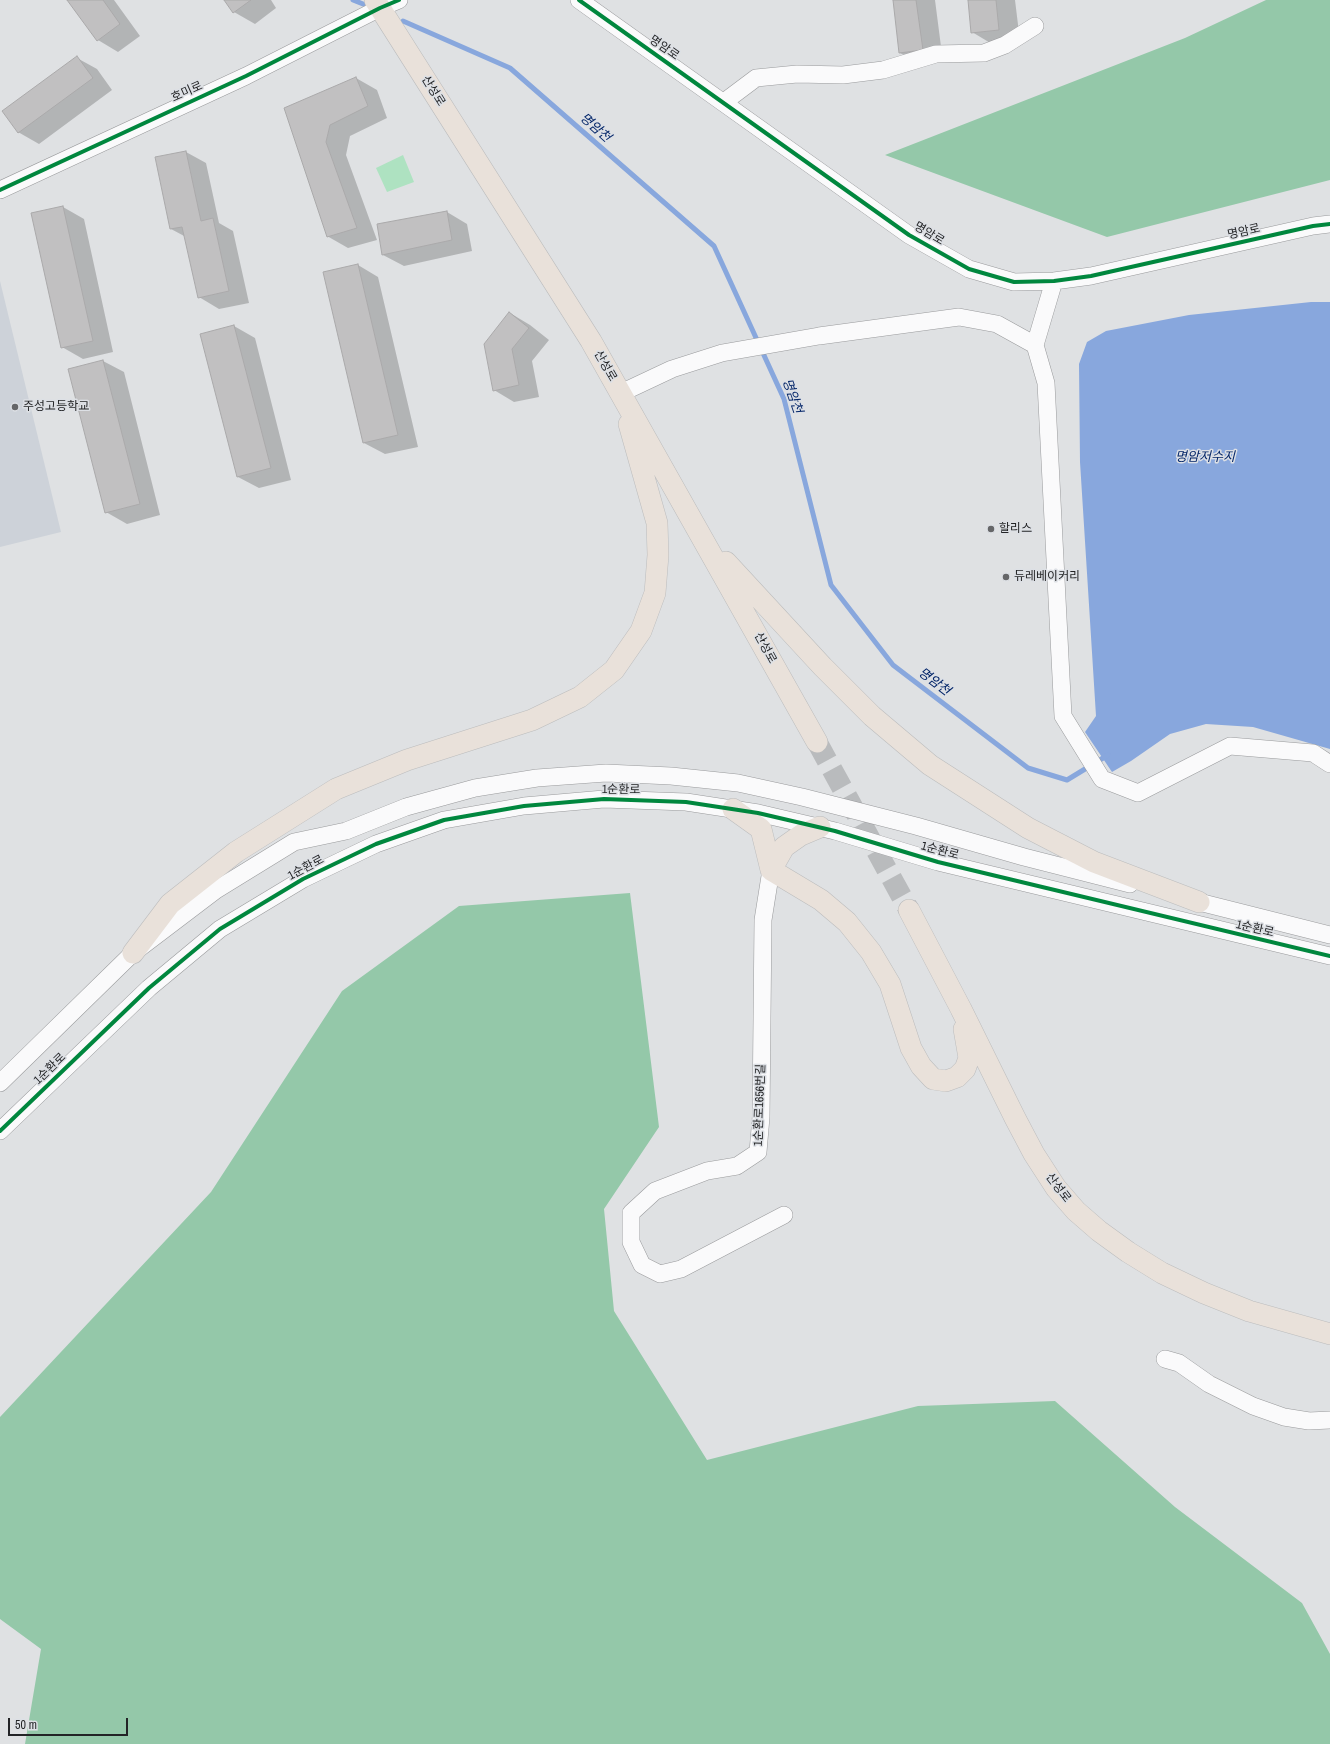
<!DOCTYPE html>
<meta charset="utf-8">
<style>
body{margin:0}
#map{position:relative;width:1330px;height:1744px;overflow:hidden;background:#dfe1e3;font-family:"Archivo Narrow",sans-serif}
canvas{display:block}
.scale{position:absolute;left:8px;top:1718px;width:120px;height:18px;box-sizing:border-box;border:2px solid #232426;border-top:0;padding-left:5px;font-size:12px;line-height:14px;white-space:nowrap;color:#232426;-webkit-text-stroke:3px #dde0e5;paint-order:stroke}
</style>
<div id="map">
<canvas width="1330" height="1744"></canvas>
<div class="scale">50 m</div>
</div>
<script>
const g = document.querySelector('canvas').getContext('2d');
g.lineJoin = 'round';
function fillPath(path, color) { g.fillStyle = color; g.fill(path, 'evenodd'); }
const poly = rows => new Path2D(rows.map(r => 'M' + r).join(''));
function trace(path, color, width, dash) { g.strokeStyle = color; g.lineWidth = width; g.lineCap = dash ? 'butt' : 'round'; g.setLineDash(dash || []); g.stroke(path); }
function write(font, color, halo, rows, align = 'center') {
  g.font = font + ' "Archivo Narrow","Noto Sans KR",sans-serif'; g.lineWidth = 3; g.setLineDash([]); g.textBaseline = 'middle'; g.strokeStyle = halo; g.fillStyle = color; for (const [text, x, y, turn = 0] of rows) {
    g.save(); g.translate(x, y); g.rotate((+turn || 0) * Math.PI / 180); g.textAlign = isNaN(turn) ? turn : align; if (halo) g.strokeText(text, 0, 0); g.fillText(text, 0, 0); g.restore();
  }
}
fillPath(poly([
 [0,281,61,532,0,547]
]), '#cdd2d9');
fillPath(poly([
 [403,155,414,182,387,192,376,168]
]), '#aee2c1');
fillPath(poly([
 [1266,0,1330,0,1330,180,1107,237,885,155,1185,38],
 [630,893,659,1127,604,1209,614,1311,707,1460,918,1406,1055,1401,1175,1507,1302,1603,1330,1654,1330,1744,25,1744,41,1649,0,1619,0,1417,211,1192,342,991,459,906]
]), '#94c8a9');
fillPath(poly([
 [1311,302,1330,302,1330,749,1253,727,1206,724,1170,734,1131,761,1112,772,1085,732,1096,716,1080,462,1079,364,1087,342,1106,331,1189,315]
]), '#88a7dd');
fillPath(poly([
 [69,0,114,0,140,36,118,52,98,40],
 [225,0,271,0,276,8,255,24,234,12],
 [894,0,935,0,943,62,921,64,900,53],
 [969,0,1015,0,1020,41,992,44,972,32],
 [77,58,97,69,112,90,39,144,18,132],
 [356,78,377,90,387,118,350,136,346,155,377,240,348,248,327,236,285,109],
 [186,152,206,163,219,223,233,231,249,303,219,309,199,297,186,237,171,229],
 [63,207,84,219,113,352,83,359,62,347],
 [447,212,467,224,472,251,404,266,383,255],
 [358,265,378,277,418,447,385,454,364,443],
 [510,313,530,325,549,340,532,361,539,397,514,402,494,390],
 [234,326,255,338,291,480,259,488,238,477,201,335],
 [103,361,124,372,160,515,127,524,106,512,70,369]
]), '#0003');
trace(poly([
 [353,0,363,4],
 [403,21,510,68,714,246,784,399,831,585,893,665,1028,768,1067,780,1108,755]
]), '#88a7dd', 5);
const building = poly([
 [67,0,103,0,120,24,97,41,67,0],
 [224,0,251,0,233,13,224,0],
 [893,0,916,0,923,50,899,53,893,0],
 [968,0,996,0,999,30,971,33,968,0],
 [77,56,93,78,18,133,2,111,77,56],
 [356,77,368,106,330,125,326,142,357,228,327,237,284,108,356,77],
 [186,151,201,221,213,218,229,291,198,298,182,227,170,229,155,157,186,151],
 [63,206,93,341,61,348,31,213,63,206],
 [447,211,452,240,382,255,377,224,447,211],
 [358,264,398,435,363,443,323,272,358,264],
 [509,312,529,328,512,349,519,385,493,391,484,344,509,312],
 [234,325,271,468,237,477,200,334,234,325],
 [103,360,140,504,105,513,68,369,103,360]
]);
fillPath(building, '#c1c0c1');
trace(building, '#aaa9aa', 1);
trace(poly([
 [817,742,909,910]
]), '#b9bbbd', 21, [21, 10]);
const minor = poly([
 [579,0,909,235,969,269,1014,282,1054,281,1091,276,1313,226,1330,224],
 [724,102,756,78,797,74,843,75,883,70,936,54,984,53,1005,45,1035,26],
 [0,190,246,76,380,8,399,0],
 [1035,345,1046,383,1063,716,1102,779,1138,793,1230,746,1313,753,1330,764],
 [621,393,672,369,722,353,819,336,959,317,997,324,1035,345,1054,281],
 [771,870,763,920,761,1117,758,1152,737,1166,707,1171,655,1191,631,1213,631,1242,642,1265,660,1274,681,1269,784,1215],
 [1187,899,1330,935],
 [0,1083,133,953,216,890,294,842,346,831,406,807,475,788,537,778,606,773,671,776,738,783,802,797,916,826,1024,857,1130,884],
 [0,1131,149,988,220,929,303,879,376,844,444,820,524,806,604,799,686,802,758,813,835,831,938,862,1330,956],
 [1165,1359,1179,1363,1209,1384,1253,1406,1284,1417,1309,1421,1330,1420]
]);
const major = poly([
 [375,0,591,341,817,742],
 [726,562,823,667,872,716,930,765,1028,828,1094,862,1199,902],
 [733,809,761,829,771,870,821,900,847,922,871,952,890,984,911,1048,921,1066,933,1079,946,1081,957,1077,965,1069,969,1058,964,1029],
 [771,870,784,847,801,835,820,827],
 [909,910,961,1009,1015,1118,1034,1154,1056,1188,1076,1211,1099,1231,1128,1252,1162,1273,1204,1293,1249,1311,1330,1334],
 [133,953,170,904,236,852,336,789,407,760,532,720,580,697,614,670,641,631,655,593,658,555,657,523,629,424]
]);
trace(minor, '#999a9c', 18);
trace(major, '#bbbcbd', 22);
trace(minor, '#fafafb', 17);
trace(major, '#e9e1da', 21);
trace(poly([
 [579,0,909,235,969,269,1014,282,1054,281,1091,276,1313,226,1330,224],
 [0,190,246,76,380,8,399,0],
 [0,1131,149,988,220,929,303,879,376,844,444,820,524,806,604,799,686,802,758,813,835,831,938,862,1330,956]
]), '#00873e', 4);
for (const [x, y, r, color] of [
 [15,407,4,"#656668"],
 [991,529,4,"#656668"],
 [1006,577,4,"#656668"]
]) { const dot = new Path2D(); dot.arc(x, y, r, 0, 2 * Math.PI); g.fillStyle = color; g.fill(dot); trace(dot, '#dde0e5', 1.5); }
write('12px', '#232426', '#dde0e5', [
 ["명암로",664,48,35],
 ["산성로",433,91,58],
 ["호미로",187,92,-24],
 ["명암로",1244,232,-13],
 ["명암로",929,234,31],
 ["산성로",605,366,60],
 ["산성로",765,648,61],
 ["1순환로",621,790,1],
 ["1순환로",940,851,15],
 ["1순환로",306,868,-28],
 ["1순환로",1255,929,13],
 ["1순환로",50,1069,-44],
 ["1순환로1656번길",760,1105,-88],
 ["산성로",1058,1188,53]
]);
write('12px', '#232426', '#dde0e5', [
 ["주성고등학교",23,407],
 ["할리스",999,529],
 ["듀레베이커리",1014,577]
], 'left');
write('italic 13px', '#032568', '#dde0e5', [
 ["명암천",595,128,41],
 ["명암천",792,396,71],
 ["명암저수지",1205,458],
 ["명암천",934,682,37]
]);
</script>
